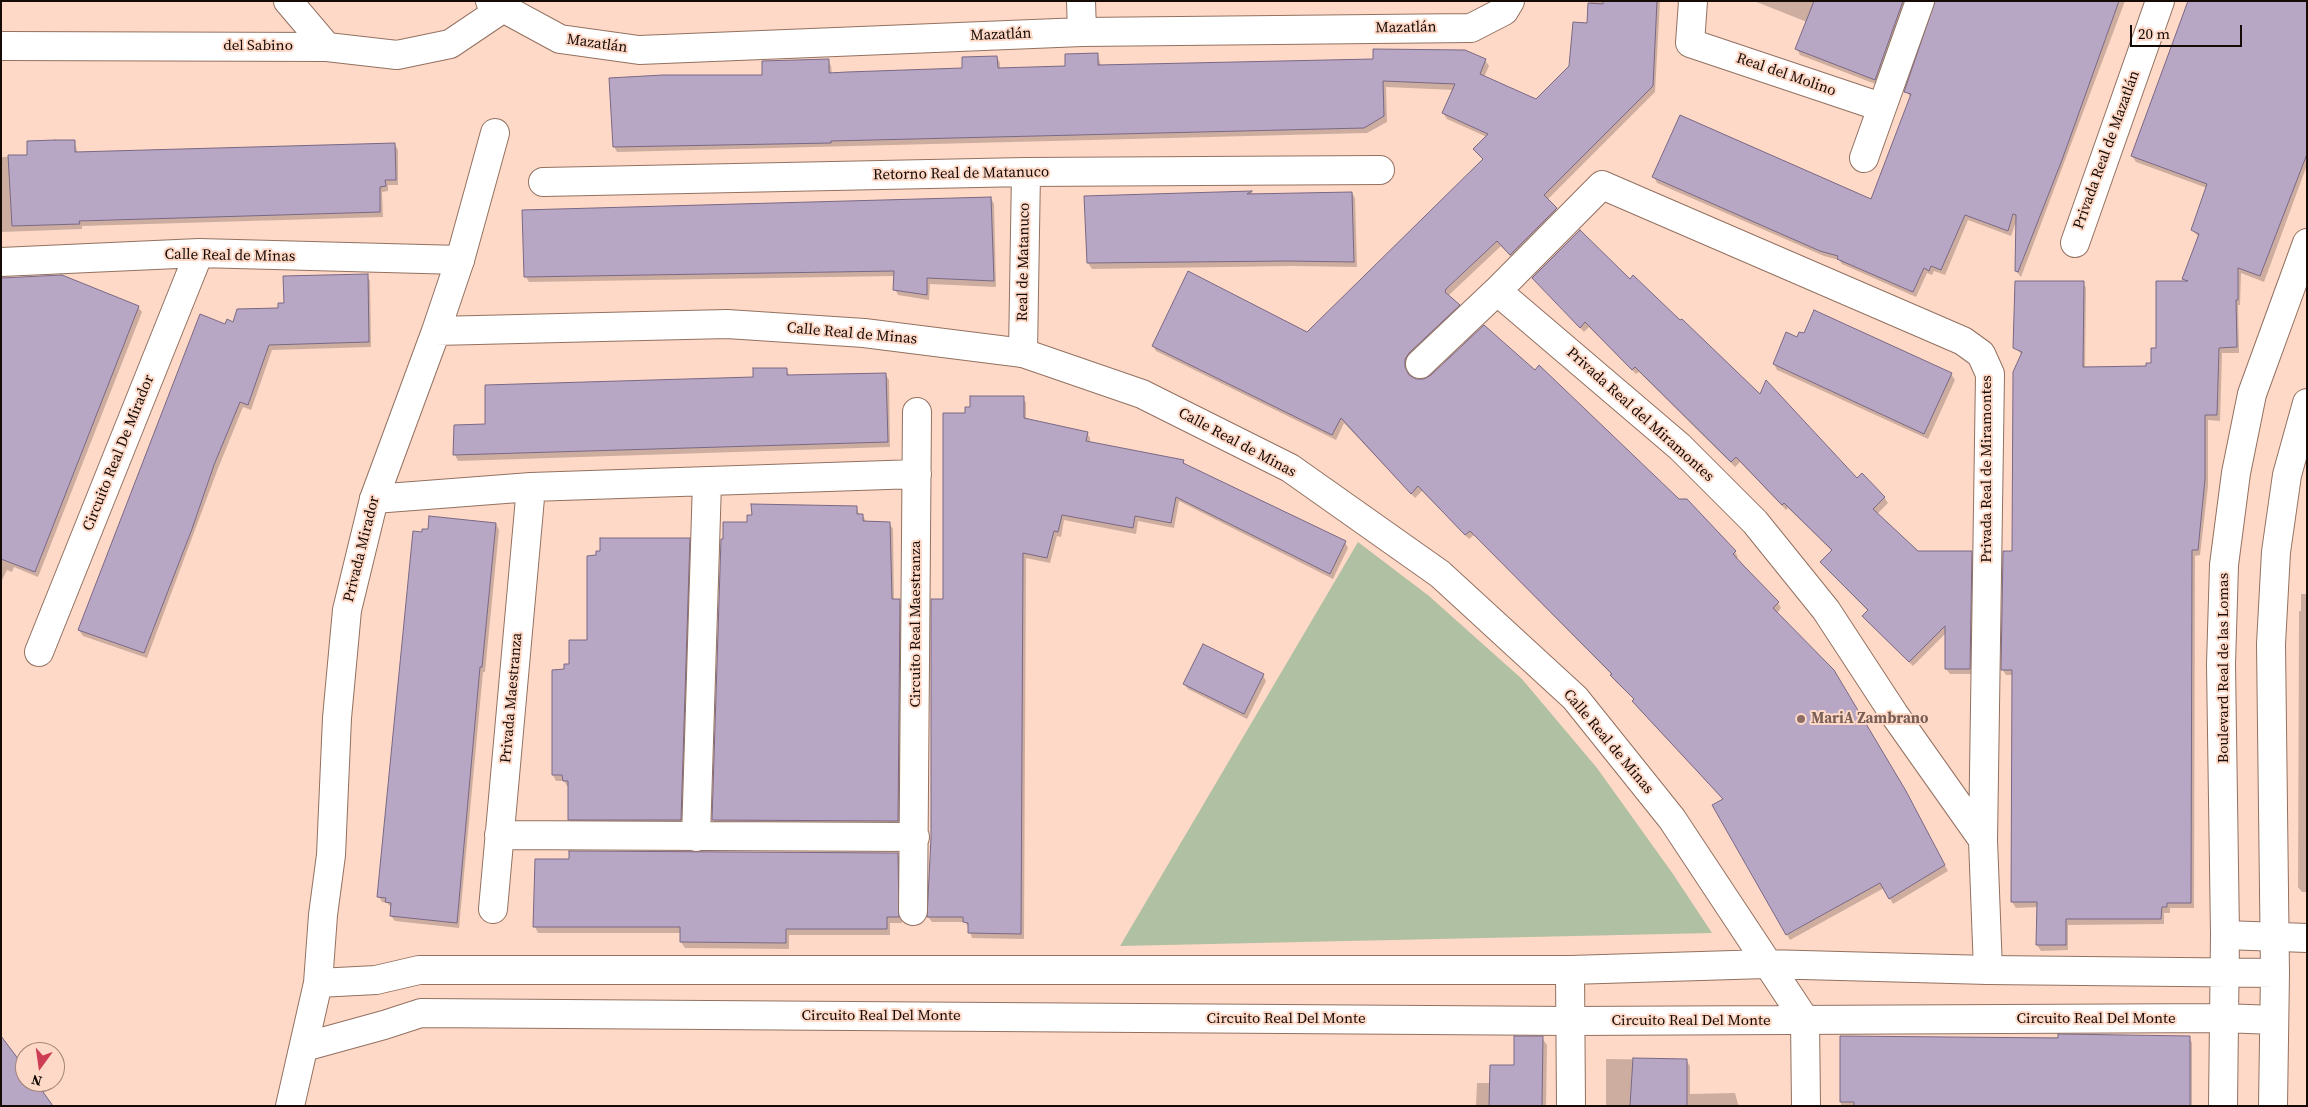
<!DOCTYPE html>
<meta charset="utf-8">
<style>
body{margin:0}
#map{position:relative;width:2308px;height:1107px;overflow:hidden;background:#ffd9c7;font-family:"Source Serif 4",serif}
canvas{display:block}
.frame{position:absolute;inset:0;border:2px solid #160a05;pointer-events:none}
.north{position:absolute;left:15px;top:1042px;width:50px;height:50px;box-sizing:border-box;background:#ffd9c7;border:1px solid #a28679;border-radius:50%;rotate:194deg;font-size:14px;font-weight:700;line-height:20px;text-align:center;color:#160a05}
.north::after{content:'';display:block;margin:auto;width:18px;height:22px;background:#cd3d54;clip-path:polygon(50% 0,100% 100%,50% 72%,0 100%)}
.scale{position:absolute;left:2130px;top:25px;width:112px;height:22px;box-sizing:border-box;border:2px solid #160a05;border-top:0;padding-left:6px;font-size:15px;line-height:18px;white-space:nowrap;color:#160a05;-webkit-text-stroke:4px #ffd9c7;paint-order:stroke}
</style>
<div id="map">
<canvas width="2308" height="1107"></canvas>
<div class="frame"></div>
<div class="north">N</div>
<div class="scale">20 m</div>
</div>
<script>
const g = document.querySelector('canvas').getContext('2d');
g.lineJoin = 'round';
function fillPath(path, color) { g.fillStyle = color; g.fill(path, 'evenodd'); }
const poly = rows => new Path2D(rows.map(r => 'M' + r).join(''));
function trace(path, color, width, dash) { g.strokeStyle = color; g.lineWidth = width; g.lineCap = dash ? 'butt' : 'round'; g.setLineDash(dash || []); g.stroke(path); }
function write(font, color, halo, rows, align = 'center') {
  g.font = font + ' "Source Serif 4",serif'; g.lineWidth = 4; g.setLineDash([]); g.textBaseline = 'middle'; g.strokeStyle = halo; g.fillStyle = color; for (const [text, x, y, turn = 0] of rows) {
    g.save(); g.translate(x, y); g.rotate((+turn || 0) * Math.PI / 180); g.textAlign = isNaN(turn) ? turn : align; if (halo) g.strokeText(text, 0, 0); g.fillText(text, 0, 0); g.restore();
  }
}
fillPath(poly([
 [1358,542,1429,596,1522,679,1597,768,1673,874,1712,933,1120,946]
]), '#b0c0a3');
fillPath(poly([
 [1590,1,1660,1,1655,92,1547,200,1560,214,1514,260,1501,246,1449,295,1449,297,1462,311,1408,366,1408,375,1678,500,1735,552,1738,557,1736,559,1778,603,1781,608,1777,613,1909,798,1948,871,1893,904,1884,888,1790,940,1714,806,1724,800,1637,707,1633,701,1635,700,1615,681,1612,675,1474,535,1469,539,1422,491,1415,498,1344,423,1336,440,1156,351,1153,346,1308,334,1483,160,1475,149,1487,137,1447,119,1443,113,1454,90,1386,87,1387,122,1367,133,617,152,614,146,764,77,828,60,831,66,832,74,963,70,997,57,1000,63,1000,70,1066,67,1098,55,1101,66,1485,60,1489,66,1484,77,1536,100,1570,67,1588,24],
 [1754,1,1908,1,1878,85,1800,55,1797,49,1807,22],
 [1936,1,2125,1,2021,277,2016,271,2017,219,2011,236,1968,220,1945,275,1934,271,1932,275,1927,273,1916,297,1842,264,1839,260,1824,256,1657,183,1654,177,1872,201,1911,98,1906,91],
 [2307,1,2307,165,2264,282,2241,273,2240,305,2238,305,2239,353,2222,353,2220,421,2208,420,2208,486,2200,555,2195,556,2194,908,2170,908,2170,913,2164,913,2164,924,2068,925,2068,950,2041,951,2037,945,2038,907,2016,908,2012,902,2013,675,2006,675,2002,669,2014,553,2022,355,2015,347,2083,282,2086,288,2085,369,2147,367,2152,364,2186,282,2184,279,2199,237,2192,230,2207,188,2136,162,2132,156],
 [74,141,78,153,395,145,398,150,398,185,388,185,388,191,382,192,383,217,82,226,82,229,1,232,1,157,28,156],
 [1252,192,1253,195,1352,193,1355,198,1357,267,1292,266,1092,269,1088,263,1085,197],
 [991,198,994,204,996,287,930,284,929,300,898,295,895,289,895,276,529,282,526,277],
 [367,276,370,281,371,347,272,350,251,410,243,407,217,471,147,658,83,636,79,630,225,325,279,310,285,304],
 [1534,278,1630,280,1857,480,1884,497,1888,503,1877,514,1917,553,1971,553,1974,558,1972,674,1950,674,1946,669,1946,633,1913,666,1867,621,1863,616,1868,611,1825,567,1822,562,1832,551,1788,508,1786,510,1740,462,1735,467,1639,372,1636,374,1589,327,1584,332],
 [1,279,138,307,142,312,38,577,14,567,12,572,7,570,2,580],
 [1797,339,1951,374,1955,380,1928,439,1777,370,1774,364],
 [786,369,790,376,885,374,889,380,890,447,458,461,455,455,455,426,486,425,754,379],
 [1023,398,1026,403,1026,420,1087,433,1090,438,1090,443,1183,461,1186,466,1345,542,1348,548,1333,579,1179,501,1174,528,1138,521,1136,534,1064,520,1061,537,1057,536,1050,563,1026,558,1024,939,972,938,969,928,965,922,932,922,928,917,945,600,966,414],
 [856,507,860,516,863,516,866,521,889,523,893,529,894,600,899,600,902,606,901,827,717,826,713,820,722,540,748,523],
 [496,524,499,530,485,672,483,672,459,928,395,921,391,916,392,908,387,903,382,902,379,897,423,533],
 [689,540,692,545,683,826,573,825,570,819,569,786,567,786,564,781,556,781,553,775,565,671,588,641],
 [2301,594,2307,594,2307,892,2302,892,2298,887,2299,611,2301,611],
 [1263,675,1266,681,1247,719,1188,689,1184,684],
 [897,854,901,860,902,923,890,923,890,935,789,935,789,949,685,948,681,942,681,933,538,933,535,927,570,860],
 [1,1036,25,1068,25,1082,35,1082,1,1106],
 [2189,1037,2192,1043,2192,1106,1841,1106,1842,1038],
 [1542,1038,1547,1045,1546,1106,1476,1106,1477,1083,1491,1083,1515,1066],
 [1606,1059,1686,1060,1690,1066,1690,1094,1735,1093,1738,1104,1740,1106,1606,1106],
 [847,1105,937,1106,847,1106]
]), '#0003');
const building = poly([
 [1603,1,1657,1,1653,86,1544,195,1557,208,1510,255,1497,241,1446,289,1445,292,1460,305,1409,353,1405,359,1405,367,1409,375,1416,379,1424,379,1431,375,1484,325,1535,370,1539,365,1679,499,1687,499,1736,551,1733,554,1744,566,1779,602,1773,608,1834,670,1906,791,1945,865,1889,899,1880,883,1786,935,1712,805,1723,799,1632,701,1634,699,1610,675,1612,674,1470,531,1465,535,1418,486,1411,494,1341,418,1332,435,1152,346,1188,271,1307,332,1483,159,1473,149,1488,134,1442,113,1455,84,1383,81,1384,116,1364,128,831,141,831,143,613,147,609,78,663,75,762,75,762,61,829,59,829,73,847,72,962,68,962,57,997,56,998,68,1065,66,1065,54,1098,53,1098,65,1373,59,1373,49,1465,50,1486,59,1480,74,1536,99,1569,66,1573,22,1587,23,1588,3,1603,4,1603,1],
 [1814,1,1903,1,1875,80,1795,49,1814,1],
 [1935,1,2119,1,2062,160,2018,272,2015,271,2016,215,2013,214,2008,231,1965,215,1941,270,1931,266,1929,271,1924,268,1913,292,1837,259,1838,256,1820,251,1652,177,1680,115,1871,199,1911,94,1904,92,1935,1],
 [2188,1,2307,1,2307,154,2260,276,2238,268,2238,300,2236,300,2237,347,2219,348,2217,415,2205,415,2205,479,2198,550,2192,550,2191,903,2167,903,2167,907,2162,907,2161,919,2066,919,2066,945,2036,945,2037,902,2011,902,2012,670,2001,670,2003,551,2012,551,2013,372,2022,352,2013,348,2015,281,2084,281,2083,367,2146,366,2146,363,2151,363,2151,348,2156,348,2156,281,2188,281,2182,279,2199,234,2191,230,2207,184,2131,156,2188,1],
 [55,140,75,140,75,152,395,143,396,180,385,180,386,186,380,187,380,212,79,221,80,224,12,226,8,155,27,155,27,141,55,140],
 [1252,191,1247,194,1352,192,1354,262,1288,261,1087,263,1084,196,1252,191],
 [991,197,994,281,927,278,927,295,893,290,894,271,524,277,522,210,991,197],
 [1580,230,1630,279,1633,275,1680,320,1682,319,1760,394,1766,380,1857,478,1862,473,1885,497,1873,509,1918,551,1972,551,1970,669,1945,669,1945,626,1909,662,1862,616,1868,610,1820,562,1832,550,1784,503,1782,505,1736,457,1731,462,1635,367,1632,370,1585,322,1580,328,1532,278,1580,230],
 [368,274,369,342,269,345,248,405,240,402,214,465,192,529,144,653,78,630,200,314,225,324,227,319,233,322,237,309,278,308,278,303,284,303,283,276,368,274],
 [62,275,139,306,35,572,1,559,1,278,62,275],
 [1814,310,1952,373,1924,434,1773,364,1786,332,1797,337,1799,332,1804,333,1814,310],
 [753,368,787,368,787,375,886,373,888,442,453,455,454,425,485,424,485,385,753,377,753,368],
 [970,396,1024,396,1024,418,1088,432,1086,441,1184,460,1183,463,1346,541,1330,574,1176,497,1171,523,1135,516,1133,528,1062,515,1058,532,1054,531,1047,558,1023,553,1021,934,968,933,968,923,963,922,963,917,927,917,931,838,931,599,943,599,943,413,965,413,965,407,970,407,970,396],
 [751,504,857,506,857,514,863,514,863,521,890,522,892,599,900,599,898,821,712,820,721,539,723,539,723,522,747,522,747,515,752,515,751,504],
 [429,516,496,523,482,667,480,667,457,923,390,916,391,903,385,902,386,898,377,897,413,531,422,532,422,529,428,529,429,516],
 [600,538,690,538,681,820,568,820,568,781,563,781,562,775,552,775,552,670,564,669,564,664,569,664,569,640,587,640,587,556,596,555,596,551,600,551,600,538],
 [1203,644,1264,674,1244,714,1183,684,1203,644],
 [569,851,898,853,899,917,887,917,887,929,786,929,786,943,680,942,680,927,533,927,535,859,569,859,569,851],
 [2058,1034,2190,1036,2190,1106,1854,1106,1854,1102,1840,1102,1840,1036,2058,1038,2058,1034],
 [1,1036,25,1068,25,1082,36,1082,53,1106,1,1106,1,1036],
 [1514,1036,1543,1036,1542,1106,1489,1106,1490,1065,1514,1065,1514,1036],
 [1633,1058,1687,1059,1687,1106,1630,1106,1633,1058]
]);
fillPath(building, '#b8a6c5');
trace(building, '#796884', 1);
const minor = poly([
 [288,1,327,47],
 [490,1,560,39,639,50,1082,32,1471,28,1504,11,1510,1],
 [1081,1,1082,32],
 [1693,1,1690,43,1881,107],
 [1,46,327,47,397,55,450,44,502,9],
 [1864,158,1920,1],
 [543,182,1026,172,1380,170],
 [2075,243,2160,1],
 [1,262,199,253,460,260],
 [1497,291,1680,447,1755,522,1826,610,1894,714,1983,840],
 [1023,353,1026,172],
 [1420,364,1497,291,1602,185,1963,341,1981,354,1990,374,1983,840,1988,970],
 [374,499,531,487,917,474],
 [39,652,199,253],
 [499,835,915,837],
 [696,837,707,482],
 [493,909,531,487],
 [913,911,917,412],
 [2225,935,2307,938],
 [1570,970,1571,1106],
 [1805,1020,1806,1106]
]);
const tertiary = poly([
 [436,331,727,324,864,333,1023,353,1142,394,1290,468,1440,574,1575,698,1672,819,1805,1020],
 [318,983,376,980,419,970,1570,970,1766,964,1988,970,2275,973],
 [304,1047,384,1025,421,1013,1570,1021,2223,1018,2274,1020],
 [290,1106,318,983,323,915,331,855,337,718,347,610,374,499,436,331,460,260,495,133],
 [2223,1106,2225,935,2221,664,2224,565,2236,473,2252,394,2307,243],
 [2273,1106,2275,973,2271,644,2276,552,2287,475,2307,403]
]);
trace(minor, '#927161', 30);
trace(tertiary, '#927161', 30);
trace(minor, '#fff', 28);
trace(tertiary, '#fff', 28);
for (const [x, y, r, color] of [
 [1801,719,5,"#8d6e63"]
]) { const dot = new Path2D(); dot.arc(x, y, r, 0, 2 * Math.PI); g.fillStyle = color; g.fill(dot); trace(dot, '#ffd9c7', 2); }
write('15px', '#160a05', '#ffd9c7', [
 ["Mazatlán",1406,28,-1],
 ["Mazatlán",1001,35,-2],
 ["Mazatlán",597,44,8],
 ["del Sabino",258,46],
 ["Real del Molino",1786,75,19],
 ["Privada Real de Mazatlán",2107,150,-70],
 ["Retorno Real de Matanuco",961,174,-1],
 ["Calle Real de Minas",230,256,1],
 ["Real de Matanuco",1024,262,-89],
 ["Calle Real de Minas",852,334,5],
 ["Privada Real del Miramontes",1640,415,42],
 ["Calle Real de Minas",1237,443,28],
 ["Circuito Real De Mirador",119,453,-68],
 ["Privada Real de Miramontes",1987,469,-90],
 ["Privada Mirador",362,549,-76],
 ["Circuito Real Maestranza",916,624,-90],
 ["Boulevard Real de las Lomas",2224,668,-90],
 ["Privada Maestranza",512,698,-85],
 ["Calle Real de Minas",1608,742,50],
 ["Circuito Real Del Monte",881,1016],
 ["Circuito Real Del Monte",1286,1019],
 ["Circuito Real Del Monte",2096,1019],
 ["Circuito Real Del Monte",1691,1021]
]);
write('bold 15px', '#785e54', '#ffd9c7', [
 ["MariA Zambrano",1811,719]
], 'left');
</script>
